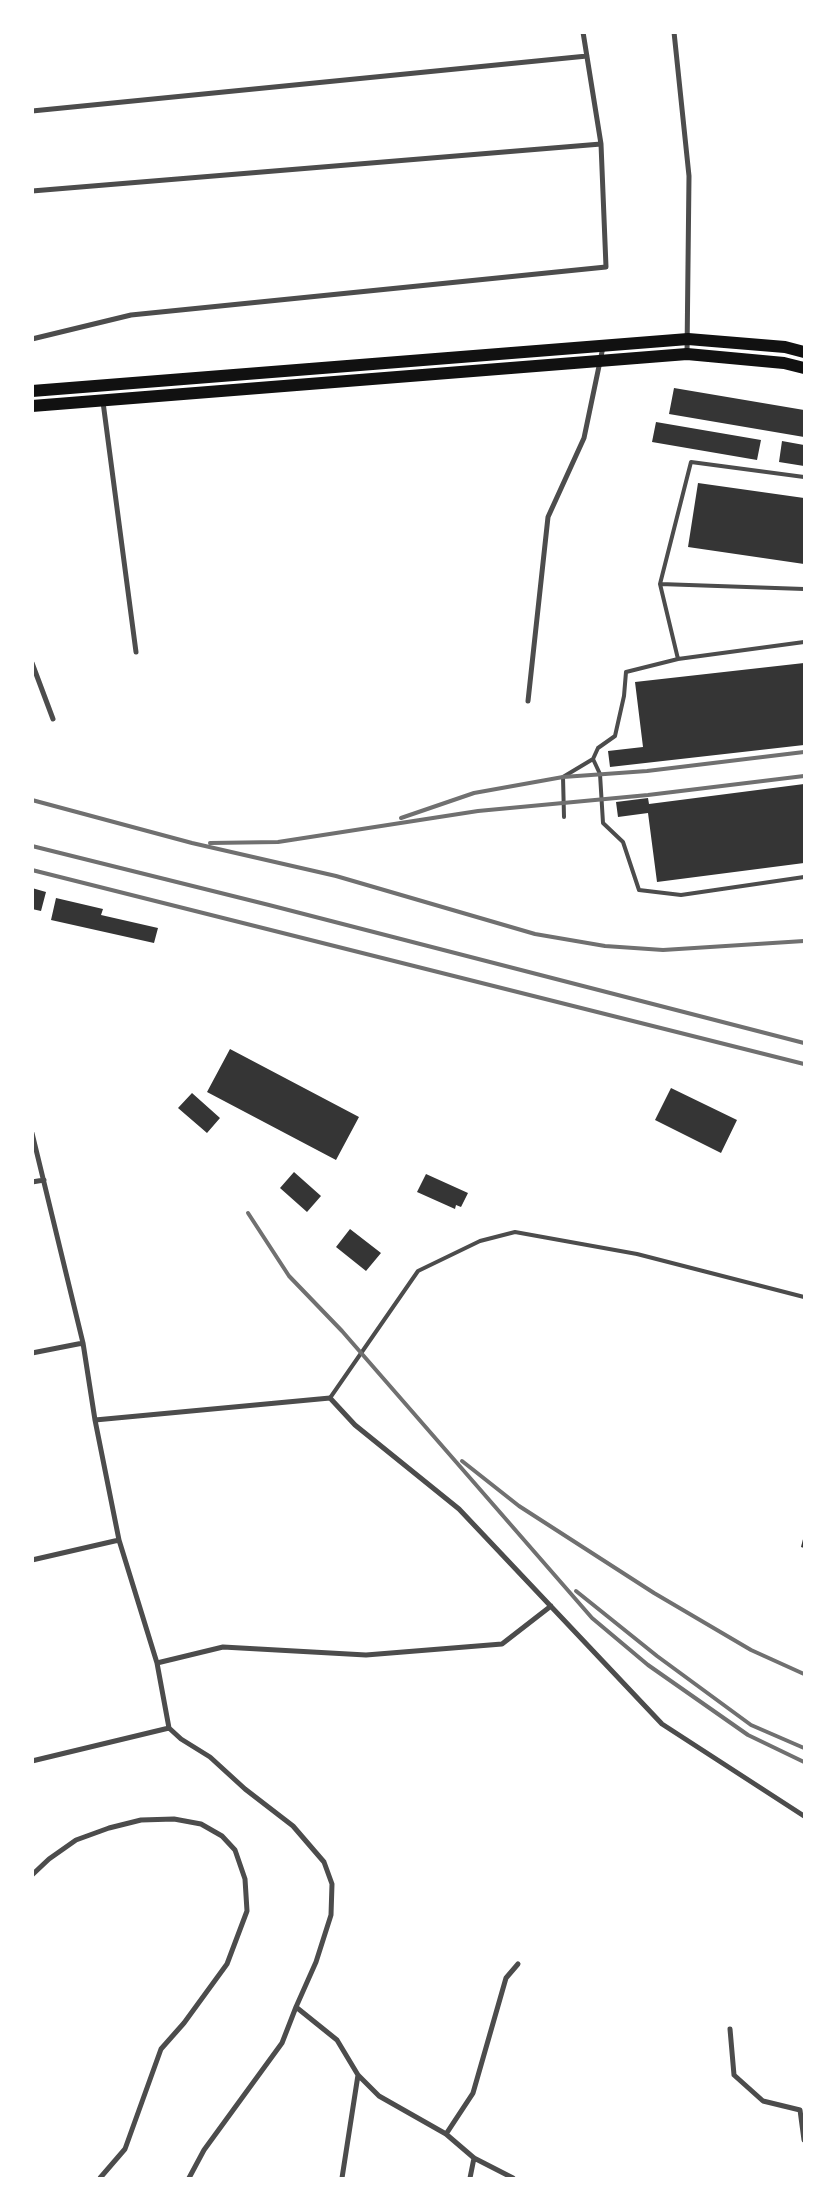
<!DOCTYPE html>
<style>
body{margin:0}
#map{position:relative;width:837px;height:2211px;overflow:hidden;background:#fff;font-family:Figtree,sans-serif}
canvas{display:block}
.frame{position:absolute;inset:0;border:34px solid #fff;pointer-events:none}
</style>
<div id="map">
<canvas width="837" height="2211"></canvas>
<div class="frame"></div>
</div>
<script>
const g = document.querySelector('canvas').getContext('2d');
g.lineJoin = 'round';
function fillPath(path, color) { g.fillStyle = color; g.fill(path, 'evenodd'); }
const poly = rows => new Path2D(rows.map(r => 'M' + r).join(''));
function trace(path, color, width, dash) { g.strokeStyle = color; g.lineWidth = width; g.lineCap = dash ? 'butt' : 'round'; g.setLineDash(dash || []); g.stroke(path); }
fillPath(poly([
 [674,388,804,410,804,437,669,414],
 [656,422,761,440,757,460,652,442],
 [782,441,804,445,804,466,779,462],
 [698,483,804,498,804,564,688,547],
 [804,663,804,745,610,767,608,751,643,747,635,682],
 [804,784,804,863,657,882,648,813,618,817,616,802,648,798,649,804],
 [32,888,46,892,41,911,32,909],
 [56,898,103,909,101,915,158,928,154,943,51,920],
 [230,1049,359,1117,336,1160,207,1092],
 [671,1088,737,1120,721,1153,655,1120],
 [192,1093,220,1118,207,1133,178,1108],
 [294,1172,321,1196,307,1212,280,1188],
 [426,1174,468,1193,461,1207,456,1205,455,1209,417,1192],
 [350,1229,381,1253,366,1271,336,1247],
 [804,1535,804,1548,801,1547]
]), '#353535');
trace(poly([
 [660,584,804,589],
 [804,642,678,659,626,672,624,696,615,736,598,748,593,759,600,774,603,823,623,842,639,890,681,895,804,877],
 [678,659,660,584,691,462,804,477],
 [564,817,563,777,593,759],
 [330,1398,418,1271,480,1241,515,1232,637,1254,804,1297]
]), '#4c4c4c', 4);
trace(poly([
 [674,32,689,176,687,354],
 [32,111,587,56],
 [32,191,601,144],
 [32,339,131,315,606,267,601,144,583,32],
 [103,402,136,652],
 [32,663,53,719],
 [528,701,548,517,584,438,603,347],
 [32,1133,83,1343,95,1420,119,1540,157,1663,169,1728,181,1739,210,1757,245,1789,293,1826,324,1862,332,1884,331,1915,316,1962,296,2007,337,2040,358,2075,379,2096,446,2134,474,2158,513,2178],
 [32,1182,44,1180],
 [32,1353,83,1343],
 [95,1420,330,1398,355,1425,459,1509,662,1724,804,1816],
 [32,1560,119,1540],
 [157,1663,223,1647,366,1655,502,1644,551,1606],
 [32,1761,169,1728],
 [32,1875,49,1859,76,1840,109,1828,141,1820,174,1819,201,1824,222,1836,235,1850,245,1879,247,1911,227,1964,184,2023,161,2049,125,2149,100,2178],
 [730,2029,734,2075,763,2101,800,2110,804,2140],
 [446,2134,473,2093,506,1978,518,1964],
 [189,2178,204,2150,282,2043,296,2007],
 [342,2178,358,2075],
 [470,2178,474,2158]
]), '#4c4c4c', 5);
trace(poly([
 [32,391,688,339,785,347,804,352],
 [32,406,687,354,784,363,804,368]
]), '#111', 12);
trace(poly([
 [32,800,192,843,336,876,535,934,605,946,663,950,804,941],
 [401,818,474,793,563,777,647,771,804,752],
 [210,843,278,842,478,811,648,795,804,776],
 [32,846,269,905,804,1043],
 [32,870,804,1064],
 [248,1213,289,1276,342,1331,592,1618,648,1665,748,1735,804,1762],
 [462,1461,519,1506,654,1593,751,1650,804,1674],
 [576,1591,657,1656,751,1725,804,1748]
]), '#707070', 4);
</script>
